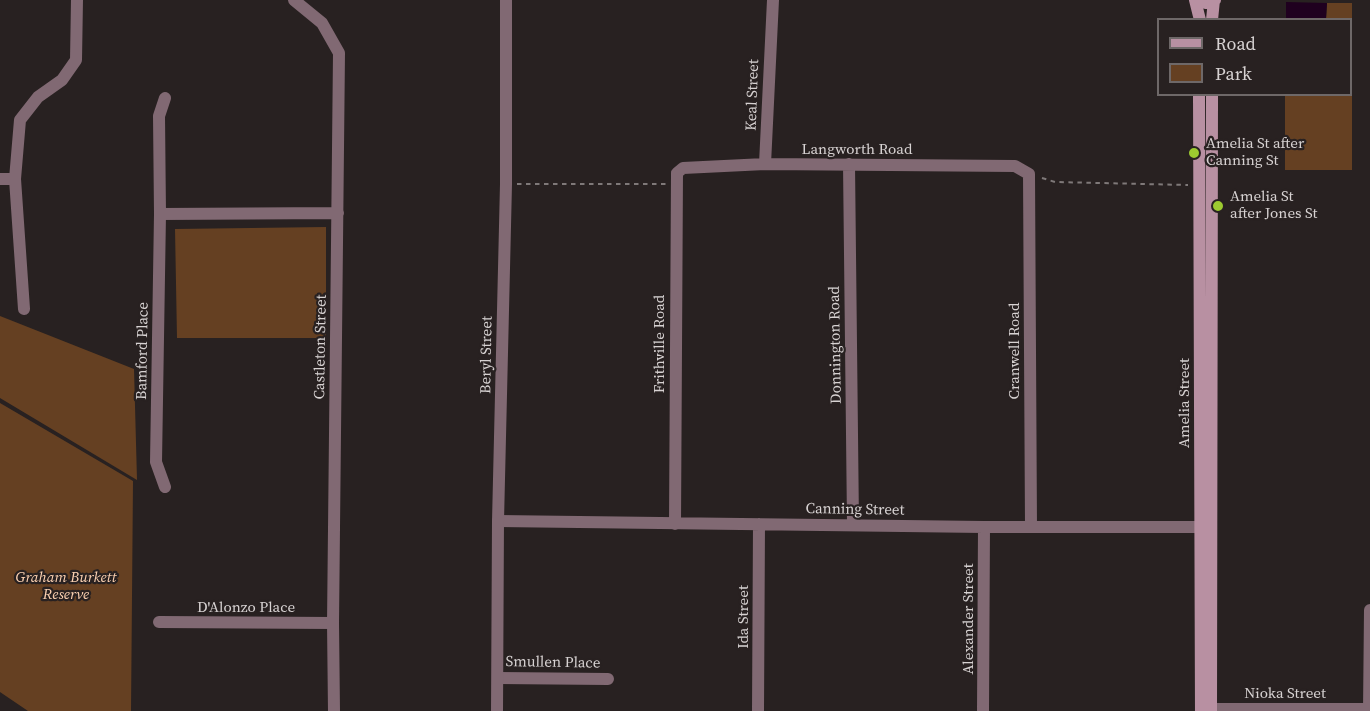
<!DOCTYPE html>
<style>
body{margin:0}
#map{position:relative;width:1370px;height:711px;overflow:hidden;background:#282121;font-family:"Source Serif 4",serif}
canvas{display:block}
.legend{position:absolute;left:1157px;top:18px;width:195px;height:78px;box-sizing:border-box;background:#282121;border:2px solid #6e6868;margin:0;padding:8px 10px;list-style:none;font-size:18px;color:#d7d2d2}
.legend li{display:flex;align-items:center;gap:12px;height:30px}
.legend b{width:30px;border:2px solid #6e6868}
</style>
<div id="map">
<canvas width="1370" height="711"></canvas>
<ul class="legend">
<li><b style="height:8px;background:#b890a2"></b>Road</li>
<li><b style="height:16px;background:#654022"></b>Park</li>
</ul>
</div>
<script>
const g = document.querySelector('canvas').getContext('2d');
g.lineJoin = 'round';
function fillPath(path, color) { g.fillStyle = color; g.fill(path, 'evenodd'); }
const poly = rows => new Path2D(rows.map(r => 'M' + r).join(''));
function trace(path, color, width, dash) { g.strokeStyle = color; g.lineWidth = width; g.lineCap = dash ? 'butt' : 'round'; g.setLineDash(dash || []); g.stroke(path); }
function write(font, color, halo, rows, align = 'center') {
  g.font = font + ' "Source Serif 4",serif'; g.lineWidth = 4.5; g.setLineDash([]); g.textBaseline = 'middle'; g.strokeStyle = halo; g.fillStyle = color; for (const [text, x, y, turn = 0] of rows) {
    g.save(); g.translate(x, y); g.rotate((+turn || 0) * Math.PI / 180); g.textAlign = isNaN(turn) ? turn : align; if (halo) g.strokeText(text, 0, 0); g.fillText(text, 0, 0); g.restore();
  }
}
fillPath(poly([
 [1327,3,1352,3,1352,170,1285,170,1285,95,1350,94,1350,20,1326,19],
 [326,227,326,338,177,338,175,229],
 [0,316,134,369,137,480,0,398],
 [0,403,133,481,131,711,28,711,0,692]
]), '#654022');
fillPath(poly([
 [1286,2,1327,3,1326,19,1286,19]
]), '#1f001f');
trace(poly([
 [1042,178,1055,182,1188,185],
 [517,184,667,184]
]), '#7f7979', 2, [4.5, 4.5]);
trace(poly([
 [294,0,322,23,339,53,333,623,334,711],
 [165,98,159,116,160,214,156,462,165,487],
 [765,164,773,0],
 [849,164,853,524],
 [0,179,15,179],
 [160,214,338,213],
 [24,309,15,179,20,120,38,97,62,80,76,60,77,0],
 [498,521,984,527,1210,527],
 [675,524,677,173,683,168,765,164,1015,166,1029,174,1031,527],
 [159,622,333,623],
 [498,678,608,679],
 [1202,709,1369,709],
 [758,711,759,524],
 [983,711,984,527],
 [1369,711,1370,610]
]), '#816973', 12);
trace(poly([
 [497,711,498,521,506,184,506,0]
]), '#816973', 12);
trace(poly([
 [1195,0,1200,20],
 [1196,0,1206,3,1215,0],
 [1212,20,1214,0],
 [1199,94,1201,711],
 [1211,711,1212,94]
]), '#b890a2', 12);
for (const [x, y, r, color] of [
 [1194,153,6,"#9dca30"],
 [1218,206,6,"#9dca30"]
]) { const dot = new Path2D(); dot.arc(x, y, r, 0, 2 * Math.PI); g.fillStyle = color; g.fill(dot); trace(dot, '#282121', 2); }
write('15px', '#d7d2d2', '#282121', [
 ["Keal Street",753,95,-88],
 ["Langworth Road",857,150],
 ["Frithville Road",660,344,-90],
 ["Donnington Road",836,345,-91],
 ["Castleton Street",321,347,-89],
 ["Bamford Place",143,351,-89],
 ["Cranwell Road",1015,351,-90],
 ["Beryl Street",487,355,-89],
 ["Amelia Street",1185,403,-90],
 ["Canning Street",855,510,1],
 ["D'Alonzo Place",246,608],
 ["Ida Street",744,617,-90],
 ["Alexander Street",969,619,-90],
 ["Smullen Place",553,663,1],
 ["Nioka Street",1285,694]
]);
write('15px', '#d7d2d2', '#282121', [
 ["Amelia St after",1206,144],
 ["Canning St",1206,161],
 ["Amelia St",1230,197],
 ["after Jones St",1230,214]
], 'left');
write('italic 15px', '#fcd1b1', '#282121', [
 ["Graham Burkett",66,578],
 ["Reserve",66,595]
]);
</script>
